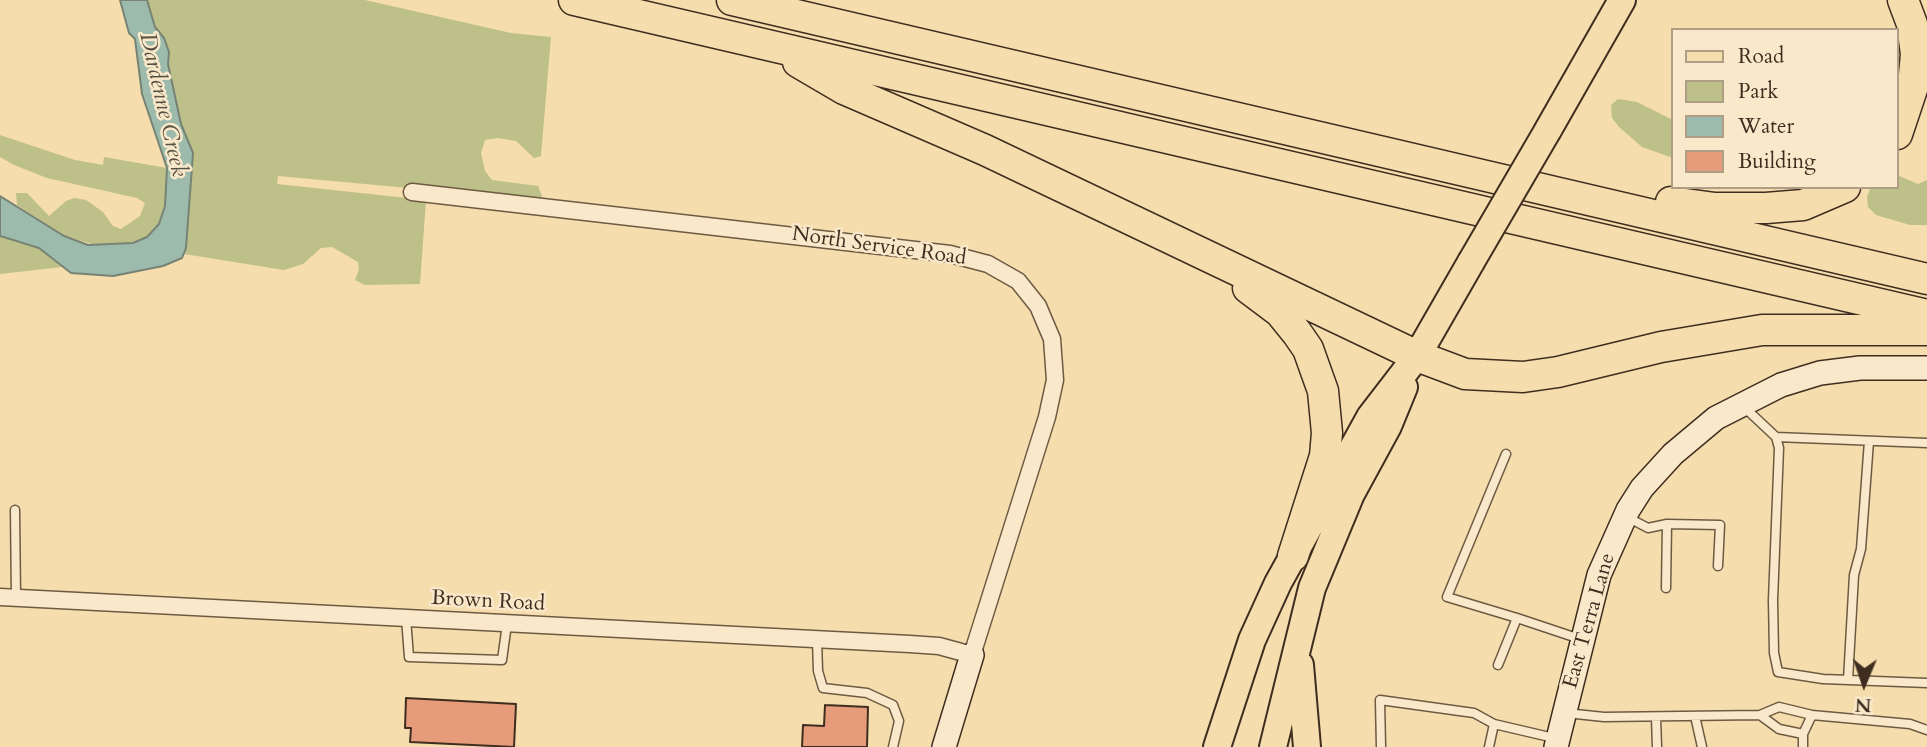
<!DOCTYPE html>
<style>
body{margin:0}
#map{position:relative;width:1927px;height:747px;overflow:hidden;background:#f6ddad;font-family:Cardo,serif}
canvas{display:block}
.legend{position:absolute;left:1671px;top:28px;width:228px;height:161px;box-sizing:border-box;background:#f9e9ca;border:2px solid #af9e86;margin:0;padding:9px 12px;list-style:none;font-size:21px;color:#3f2e20}
.legend li{display:flex;align-items:center;gap:14px;height:35px}
.legend b{width:35px;border:2px solid #af9e86}
.north{position:absolute;left:1829px;top:649px;width:70px;height:70px;-webkit-text-stroke:5px #f9e9ca;paint-order:stroke;rotate:182deg;font-size:19px;font-weight:700;line-height:28px;text-align:center;color:#3f2e20}
.north::after{content:'';display:block;margin:auto;width:24px;height:32px;background:#3f2e20;clip-path:polygon(50% 0,100% 100%,50% 72%,0 100%)}
</style>
<div id="map">
<canvas width="1927" height="747"></canvas>
<ul class="legend">
<li><b style="height:9px;background:#f6ddad"></b>Road</li>
<li><b style="height:19px;background:#bdc089"></b>Park</li>
<li><b style="height:19px;background:#9dbbac"></b>Water</li>
<li><b style="height:19px;background:#e69b7a"></b>Building</li>
</ul>
<div class="north">N</div>
</div>
<script>
const g = document.querySelector('canvas').getContext('2d');
g.lineJoin = 'round';
function fillPath(path, color) { g.fillStyle = color; g.fill(path, 'evenodd'); }
const poly = rows => new Path2D(rows.map(r => 'M' + r).join(''));
function trace(path, color, width, dash) { g.strokeStyle = color; g.lineWidth = width; g.lineCap = dash ? 'butt' : 'round'; g.setLineDash(dash || []); g.stroke(path); }
function write(font, color, halo, rows, align = 'center') {
  g.font = font + ' Cardo,serif'; g.lineWidth = 5; g.setLineDash([]); g.textBaseline = 'middle'; g.strokeStyle = halo; g.fillStyle = color; for (const [text, x, y, turn = 0] of rows) {
    g.save(); g.translate(x, y); g.rotate((+turn || 0) * Math.PI / 180); g.textAlign = isNaN(turn) ? turn : align; if (halo) g.strokeText(text, 0, 0); g.fillText(text, 0, 0); g.restore();
  }
}
fillPath(poly([
 [147,0,365,0,511,33,551,37,541,156,534,158,516,141,498,138,485,140,481,153,485,171,492,180,538,186,542,196,539,200,278,176,277,184,426,200,420,284,365,285,355,280,359,270,358,262,332,247,321,248,303,264,284,270,184,254,193,153,181,125,168,64,169,52,164,38,155,27],
 [1618,99,1637,102,1673,120,1673,158,1642,147,1619,127,1612,118,1611,105],
 [0,135,75,160,103,165,104,157,167,168,165,206,159,224,141,241,122,245,99,246,64,236,17,205,16,193,27,193,49,216,66,201,74,198,86,200,103,212,113,226,121,229,140,216,145,203,137,198,47,178,14,165,0,157],
 [1897,175,1918,184,1927,180,1927,225,1910,225,1876,215,1868,207,1867,197,1871,187,1897,187],
 [0,236,39,248,62,267,0,274]
]), '#bdc089');
const water = poly([
 [120,0,147,0,155,27,164,38,169,52,168,64,181,124,193,153,186,248,182,258,163,266,113,276,71,273,39,248,0,236,0,196,64,236,88,245,133,243,147,237,159,224,165,206,167,168,142,94,135,39,129,33,120,0]
]);
fillPath(water, '#9dbbac');
trace(water, '#778374', 2);
const building = poly([
 [406,698,516,704,514,747,410,742,411,728,405,728,406,698],
 [825,705,868,707,867,747,802,747,803,725,824,726,825,705]
]);
fillPath(building, '#e69b7a');
trace(building, '#3f2e20', 2);
const lane = poly([
 [1743,406,1776,437,1779,448,1773,600,1774,653,1778,672,1823,679,1927,683],
 [1776,437,1927,443],
 [1506,454,1447,597,1517,618],
 [15,510,16,598],
 [1627,517,1648,528,1667,524,1720,525,1718,566],
 [1666,588,1667,524],
 [406,618,409,657,502,660,507,624],
 [817,640,818,671,823,688,867,693,893,705,899,721,893,747],
 [1498,665,1517,618,1580,639],
 [1848,680,1854,575,1861,549,1869,441],
 [1566,713,1604,717,1760,715,1779,707,1812,715],
 [1760,715,1779,729,1803,734],
 [1695,716,1702,747],
 [1656,717,1657,747],
 [1381,747,1380,700,1474,713,1494,724,1554,738],
 [1489,747,1494,724],
 [1803,747,1803,734,1812,715,1910,724,1927,730]
]);
const street = poly([
 [0,597,910,644,939,646,972,655,1047,417,1055,380,1052,339,1038,306,1018,281,988,264,950,254,412,192]
]);
const secondary = poly([
 [944,747,972,655],
 [1556,747,1599,575,1628,510,1642,488,1673,454,1716,418,1781,385,1820,373,1860,368,1927,368]
]);
const primary = poly([
 [1548,130,1622,0],
 [1300,665,1307,747],
 [1217,747,1252,640,1278,583,1370,417,1417,356,1471,262],
 [1273,747,1312,588,1351,494,1388,426,1404,387]
]);
const highway = poly([
 [574,0,1927,315],
 [732,0,1927,279],
 [798,62,844,89,985,150,1417,356,1465,374,1523,377,1558,372,1661,347,1762,330,1927,330],
 [1897,134,1913,86,1916,54,1912,24,1903,0],
 [1671,202,1715,208,1766,208,1803,205,1845,187],
 [1248,288,1280,312,1297,333,1308,349,1323,391,1327,433,1325,456,1293,556]
]);
trace(lane, '#6d5a43', 11);
trace(street, '#6d5a43', 19);
trace(secondary, '#3f2e20', 26);
trace(primary, '#3f2e20', 30);
trace(highway, '#3f2e20', 33);
trace(lane, '#f9e9ca', 8);
trace(street, '#f9e9ca', 16);
trace(secondary, '#f9e9ca', 23);
trace(primary, '#f6ddad', 26);
trace(highway, '#f6ddad', 30);
const primaryBridge = poly([
 [1471,262,1548,130]
]);
trace(primaryBridge, '#3f2e20', 30, []);
trace(primaryBridge, '#f6ddad', 26);
write('21px', '#3f2e20', '#f9e9ca', [
 ["North Service Road",879,247,8],
 ["Brown Road",488,602,3],
 ["East Terra Lane",1590,621,-74]
]);
write('italic 23px', '#565143', '#f9e9ca', [
 ["Dardenne Creek",162,105,77]
]);
</script>
